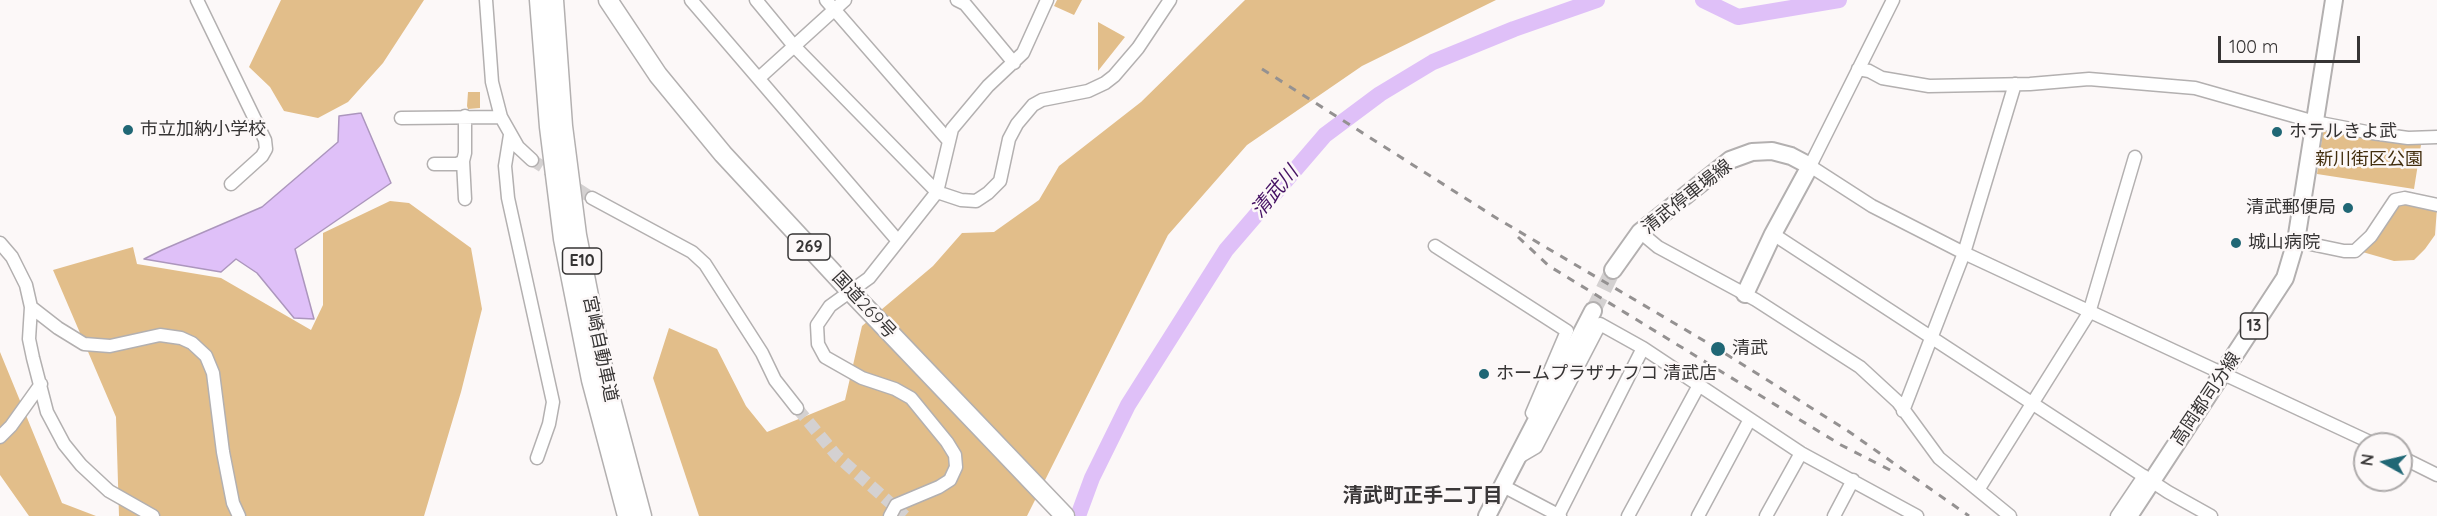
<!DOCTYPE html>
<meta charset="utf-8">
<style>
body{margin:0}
#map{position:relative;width:2437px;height:516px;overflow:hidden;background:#fcf8f8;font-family:Quicksand,sans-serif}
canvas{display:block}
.north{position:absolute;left:2353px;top:432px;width:60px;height:60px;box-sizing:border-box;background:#fcf8f8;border:2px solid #adaaaa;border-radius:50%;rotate:278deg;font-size:16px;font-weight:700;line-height:24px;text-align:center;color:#363434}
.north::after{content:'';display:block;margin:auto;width:21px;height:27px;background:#206775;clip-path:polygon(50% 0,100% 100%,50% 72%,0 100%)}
.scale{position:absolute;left:2218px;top:36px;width:142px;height:27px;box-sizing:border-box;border:3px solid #363434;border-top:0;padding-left:8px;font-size:18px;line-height:21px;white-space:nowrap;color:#363434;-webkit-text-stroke:4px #fcf8f8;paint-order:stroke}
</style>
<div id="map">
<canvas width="2437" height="516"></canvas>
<div class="north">N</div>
<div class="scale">100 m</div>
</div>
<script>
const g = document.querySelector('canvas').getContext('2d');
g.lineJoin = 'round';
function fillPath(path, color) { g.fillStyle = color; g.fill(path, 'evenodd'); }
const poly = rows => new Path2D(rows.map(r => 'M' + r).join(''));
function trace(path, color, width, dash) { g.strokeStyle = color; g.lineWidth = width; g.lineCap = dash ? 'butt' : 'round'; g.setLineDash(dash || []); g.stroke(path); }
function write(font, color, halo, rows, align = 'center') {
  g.font = font + ' Quicksand,"Noto Sans JP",sans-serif'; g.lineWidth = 5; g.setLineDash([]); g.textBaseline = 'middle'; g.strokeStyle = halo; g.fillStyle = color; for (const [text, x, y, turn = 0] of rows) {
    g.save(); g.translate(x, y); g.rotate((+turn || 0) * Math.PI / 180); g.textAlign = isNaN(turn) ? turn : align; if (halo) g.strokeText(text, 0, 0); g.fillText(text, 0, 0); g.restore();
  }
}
fillPath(poly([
 [281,0,424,0,383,63,348,102,318,118,284,111,270,87,249,67],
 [1057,0,1082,0,1074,15,1054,6],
 [1245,0,1496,0,1362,66,1247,145,1168,235,1027,516,699,516,653,378,669,328,717,349,746,406,767,432,845,400,862,326,933,266,962,233,994,232,1039,200,1059,166,1141,102],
 [1098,22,1125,37,1098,71],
 [468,92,480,92,480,108,468,109,467,106],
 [2323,131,2421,145,2414,189,2317,174],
 [390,201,409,203,471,248,482,309,461,392,424,516,119,516,116,417,53,270,133,247,137,264,221,278,311,330,323,305,323,233],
 [2405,201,2437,208,2435,235,2425,249,2414,260,2394,261,2359,251,2396,203],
 [0,352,62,503,96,516,29,516,0,475]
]), '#e2be8a');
const water = poly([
 [361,113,391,183,295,249,314,319,294,318,257,273,236,259,221,272,144,259,162,250,262,207,338,142,339,116,361,113]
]);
fillPath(water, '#dfc0f8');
trace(water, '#ac96bd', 1.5);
trace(poly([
 [1703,0,1738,17,1839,0],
 [1078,516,1092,478,1128,405,1226,250,1325,135,1380,94,1433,62,1514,29,1597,0]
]), '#dfc0f8', 16);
trace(poly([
 [532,160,592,198],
 [797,408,837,456,905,516]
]), '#d4d1d1', 12, [12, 6]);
trace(poly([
 [1593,311,1613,270]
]), '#d4d1d1', 16, [16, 8]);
const minor = poly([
 [197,0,265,140,266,149,262,156,231,184],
 [486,0,492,82,501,117,518,147,532,160],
 [691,0,898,241],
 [756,0,794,46,937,192,961,200,976,201,988,193,1000,181,1009,139,1017,124,1033,105,1042,100,1088,91,1105,83,1114,76,1138,48,1170,0],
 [826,0,948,140],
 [957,0,965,4,1014,63],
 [1893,0,1810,166,1872,206,1964,253,2374,444],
 [1858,69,1869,71,1882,78,1929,86,2030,84,2089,79,2195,88,2315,122,2372,133,2408,138,2437,137],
 [759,78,845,0],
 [401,118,501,117],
 [510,135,505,166,508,198,553,402,549,424,537,458],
 [463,161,465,199],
 [434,164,457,164,463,161,465,153,465,116],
 [592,198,692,252,705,264,762,353,775,380,797,408],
 [1640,232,1658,247,1756,300,1860,367,1898,402,1939,458,2010,516],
 [1773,234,2168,492,2211,516],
 [2296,241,2344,251,2355,251,2371,236,2395,200,2405,198,2437,205],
 [0,243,12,257,26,285,31,307,29,339,33,358,47,412,64,444,81,465,109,491,153,516],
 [1435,246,1567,331,1532,413],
 [31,307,58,328,84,344,110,346,160,335,181,338,192,343,206,356,213,373,223,452,233,503,239,516],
 [1903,411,1964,253,2015,84],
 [0,437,11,426,41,384],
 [1519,457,1536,447,1600,324,1643,348,1801,453,1917,516],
 [2401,457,2437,475],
 [1503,486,1560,516],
 [1978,490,2089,313,2135,157],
 [890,516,896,505,939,487,950,480,956,467,955,455,947,442,911,398,895,389,862,378,825,357,818,344,817,325,830,306,869,278,937,192,952,129,988,86,1023,53,1047,0],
 [1558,516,1643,348],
 [1628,516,1699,385],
 [1698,516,1750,419],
 [1766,516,1801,453],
 [1834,516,1853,480],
 [2117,516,2144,476]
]);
const major = poly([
 [1613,270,1640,232,1730,160,1752,152,1772,151,1791,156,1810,166,1773,234,1745,294],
 [1487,516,1593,311],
 [2129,516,2285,278,2296,241,2334,0]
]);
const highway = poly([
 [539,0,549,127,563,239,591,380,627,516],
 [554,0,563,126,577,235,605,377,642,516],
 [608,0,658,75,723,154,850,291,1065,516]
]);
trace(minor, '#b3b0b0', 15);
trace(major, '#b3b0b0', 20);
trace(highway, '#b3b0b0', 21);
trace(minor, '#fff', 12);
trace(major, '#fff', 16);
trace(highway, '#fff', 18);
trace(poly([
 [1262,69,1498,219,1718,349,1848,431,1969,516],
 [1518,237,1549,266,1841,445,1894,472]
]), '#949191', 3, [8, 8]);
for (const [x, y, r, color] of [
 [128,130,6,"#206775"],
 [2277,132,6,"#206775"],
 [2348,208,6,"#206775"],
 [2236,243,6,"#206775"],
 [1718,349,8,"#206775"],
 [1484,374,6,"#206775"]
]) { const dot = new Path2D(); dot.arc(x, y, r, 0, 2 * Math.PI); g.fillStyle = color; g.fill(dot); trace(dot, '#fcf8f8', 2); }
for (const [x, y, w] of [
 [809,247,42],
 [582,261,39],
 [2254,326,27]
]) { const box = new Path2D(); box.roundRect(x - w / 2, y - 13, w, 26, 4.5); g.fillStyle = '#fcf8f8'; g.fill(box); trace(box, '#363434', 1.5); }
write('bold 16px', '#363434', null, [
 ["269",809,247],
 ["E10",582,261],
 ["13",2254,326]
]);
write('18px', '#363434', '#fcf8f8', [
 ["市立加納小学校",140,130],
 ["ホテルきよ武",2289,132],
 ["清武郵便局",2336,208,"right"],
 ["城山病院",2248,243],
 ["清武",1732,349],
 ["ホームプラザナフコ 清武店",1496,374]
], 'left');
write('18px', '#422e0e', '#fcf8f8', [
 ["新川街区公園",2369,160]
]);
write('18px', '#363434', '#fcf8f8', [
 ["清武停車場線",1687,197,-38],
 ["国道269号",864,305,47],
 ["宮崎自動車道",600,349,78],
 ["高岡都司分線",2206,399,-56]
]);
write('italic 20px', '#451163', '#fcf8f8', [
 ["清武川",1275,192,-50]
]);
write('bold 20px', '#3a3738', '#fcf8f8', [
 ["清武町正手二丁目",1423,496]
]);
</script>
